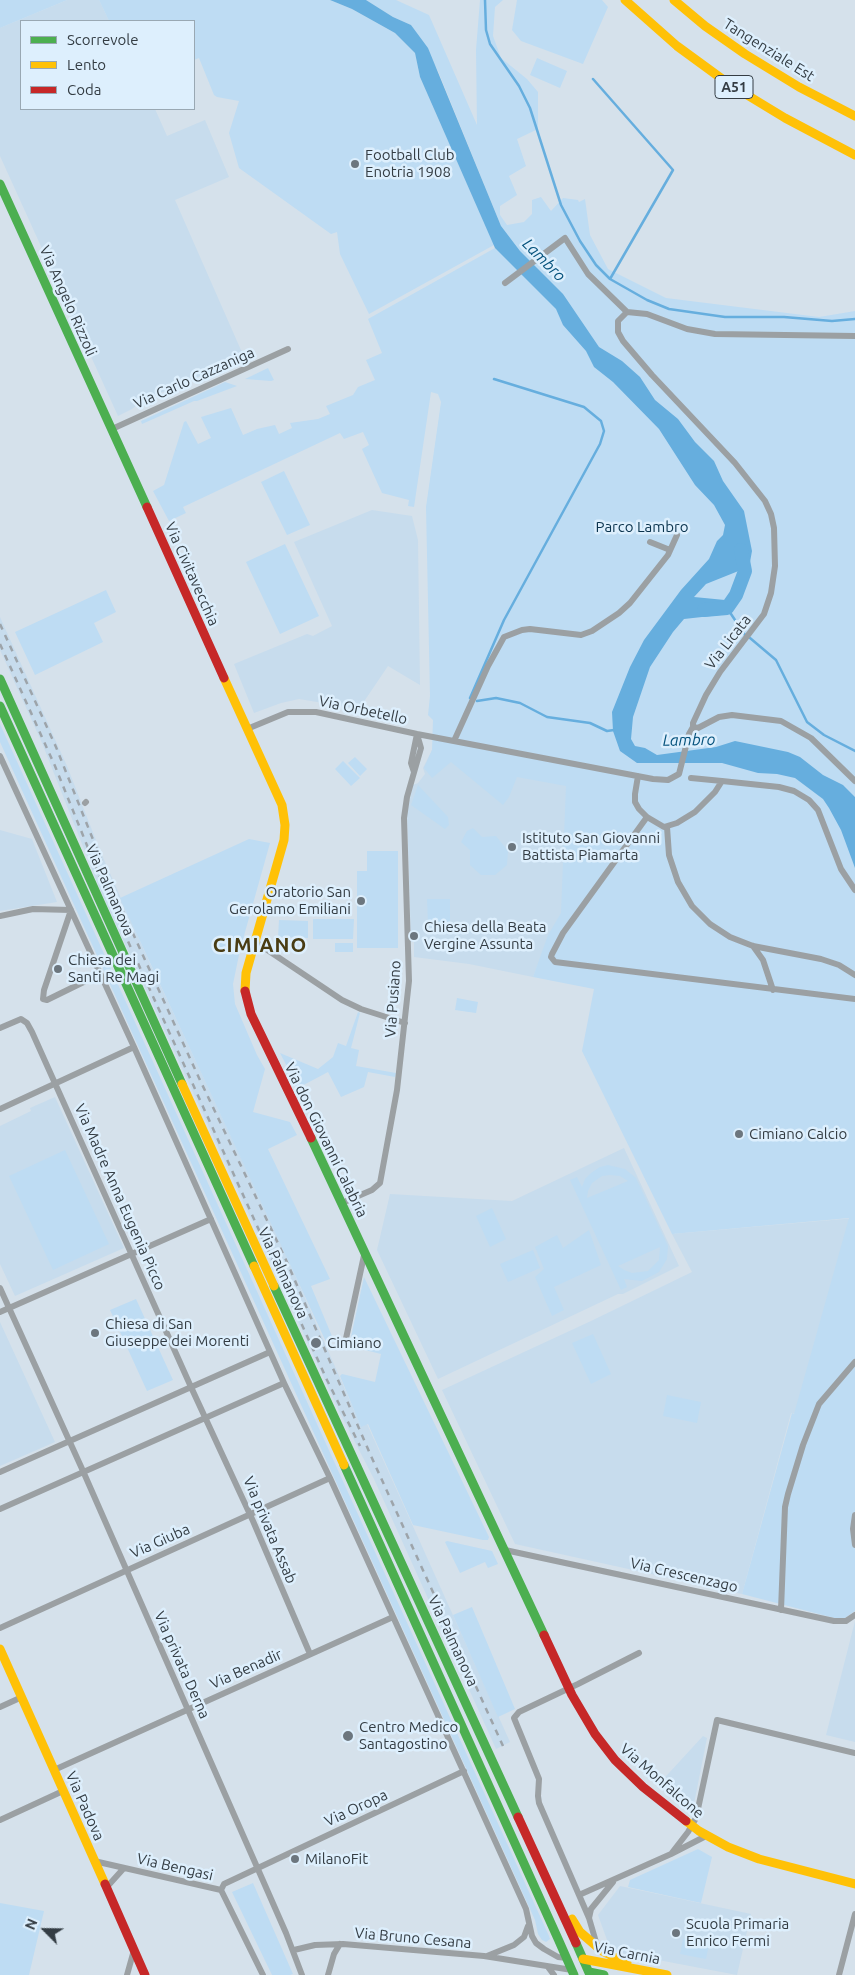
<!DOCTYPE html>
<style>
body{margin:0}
#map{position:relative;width:855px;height:1975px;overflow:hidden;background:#d5e1eb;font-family:Ubuntu,sans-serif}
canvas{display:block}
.legend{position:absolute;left:20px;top:20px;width:175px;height:90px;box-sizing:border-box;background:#ddeffd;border:1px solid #99a8b3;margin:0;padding:6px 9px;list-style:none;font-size:15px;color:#343d44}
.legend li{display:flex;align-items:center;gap:10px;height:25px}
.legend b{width:25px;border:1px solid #99a8b3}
.north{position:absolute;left:20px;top:1905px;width:50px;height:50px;-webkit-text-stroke:4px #ddeffd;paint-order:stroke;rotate:293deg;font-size:14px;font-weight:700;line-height:20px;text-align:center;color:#343d44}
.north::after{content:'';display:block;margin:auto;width:18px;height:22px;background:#343d44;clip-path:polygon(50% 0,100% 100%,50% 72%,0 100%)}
</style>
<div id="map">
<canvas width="855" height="1975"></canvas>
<ul class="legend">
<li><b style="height:6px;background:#4caf50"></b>Scorrevole</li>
<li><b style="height:6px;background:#ffc107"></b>Lento</li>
<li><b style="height:6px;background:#c62828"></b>Coda</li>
</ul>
<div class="north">N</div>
</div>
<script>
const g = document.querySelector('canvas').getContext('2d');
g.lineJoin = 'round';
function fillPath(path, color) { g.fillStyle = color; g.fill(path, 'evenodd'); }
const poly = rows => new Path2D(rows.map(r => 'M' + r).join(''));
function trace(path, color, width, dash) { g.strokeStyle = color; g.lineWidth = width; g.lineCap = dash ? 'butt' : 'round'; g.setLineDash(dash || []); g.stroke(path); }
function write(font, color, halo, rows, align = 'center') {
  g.font = font + ' Ubuntu,sans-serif'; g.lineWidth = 5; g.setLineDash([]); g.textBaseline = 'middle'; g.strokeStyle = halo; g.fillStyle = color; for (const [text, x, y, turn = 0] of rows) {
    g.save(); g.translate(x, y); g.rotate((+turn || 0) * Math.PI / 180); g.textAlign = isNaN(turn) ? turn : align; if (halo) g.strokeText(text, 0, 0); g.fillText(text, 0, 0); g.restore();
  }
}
fillPath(poly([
 [67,0,99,0,109,21,21,21,21,109,155,109,167,136,205,120,229,177,175,200,244,357,142,401,132,409,118,416,0,156,0,28],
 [372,510,412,516,418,540,420,685,388,666,365,700,365,710,299,699,281,703,254,713,234,664,307,634,313,636,332,626,294,542],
 [0,617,67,766,101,853,147,957,280,1241,361,1426,367,1424,510,1742,496,1749,374,1479,339,1411,99,887,42,743,0,650],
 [432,750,557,780,634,826,556,923,533,977,469,964,414,957,414,942,411,942,407,812,413,785,418,783,425,774,423,768],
 [0,830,32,839,57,902,0,911],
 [55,1097,124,1248,15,1296,0,1264,0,1126,31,1111,30,1108],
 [624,1148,679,1266,623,1294,618,1294,438,1379,377,1250,390,1194,512,1201],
 [855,1218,804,1416,791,1413,742,1594,515,1544,442,1390,591,1321,692,1272,672,1234],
 [0,1322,55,1442,0,1466],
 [855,1621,855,1742,826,1735],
 [703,1736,707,1738,692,1814,657,1786],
 [620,1886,751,1914,737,1975,611,1951,598,1915]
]), '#c7dced');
fillPath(poly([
 [0,0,67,0,0,28],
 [99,0,330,0,352,9,395,33,415,53,420,77,494,245,369,314,340,254,337,232,331,234,239,168,229,133,239,101,217,97,214,95,199,58,194,60,194,21,109,21],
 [366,0,396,0,429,15,477,125,476,50,480,0,503,0,495,7,493,36,501,58,527,79,538,92,538,129,517,139,526,166,509,176,517,195,500,206,500,215,507,225,524,222,532,214,532,200,541,197,551,211,563,198,578,200,579,202,585,199,590,235,608,269,666,298,819,317,855,311,855,1611,845,1618,838,1619,742,1594,792,1413,794,1414,849,1218,672,1234,582,1051,594,989,533,977,548,935,561,913,566,786,517,777,509,797,503,805,451,762,432,778,424,768,432,750,433,720,428,715,430,696,426,507,441,402,438,394,431,392,414,507,408,506,409,500,382,493,362,449,369,445,363,432,344,439,340,433,183,507,186,513,169,521,153,491,164,485,184,422,186,421,198,444,211,438,201,417,231,408,243,435,257,429,275,425,279,434,292,428,290,423,318,419,330,414,326,406,353,395,358,387,375,380,366,360,382,353,368,319,495,248,497,250,501,226,438,71,411,25,393,17],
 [517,0,602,0,608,7,583,64,521,41,512,30],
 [537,58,567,71,560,88,530,75],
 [268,368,274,380,271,381,245,379],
 [225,382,237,386,197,401,194,401,142,424,141,421],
 [284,471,310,525,287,535,261,482],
 [285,544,319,616,280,634,246,562],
 [106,590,116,612,94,623,103,642,35,675,15,632],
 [0,724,549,1936,550,1939,546,1942,542,1940,538,1934,535,1920,0,742],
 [355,757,367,769,360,776,348,763],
 [343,761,360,778,351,786,335,769],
 [418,785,448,817,449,825,445,829,411,805],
 [473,828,482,837,496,836,508,851,507,865,495,875,481,875,470,865,470,850,461,842,467,831],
 [249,839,270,843,240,950,233,984,235,1004,257,1055,265,1069,253,1112,290,1122,297,1135,268,1149,330,1279,311,1286,334,1341,327,1344,120,898],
 [367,851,398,851,398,948,357,948,357,871,367,871],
 [427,899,450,899,450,922,428,923],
 [313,919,354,919,353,939,313,939],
 [279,920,308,921,308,938,278,937],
 [335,943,353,943,353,952,335,952],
 [457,998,478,1002,476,1013,455,1010],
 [358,1012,360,1013,351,1048,359,1050,356,1066,396,1073,395,1077,368,1072,364,1087,341,1097,328,1072,296,1089,294,1080,280,1053,318,1069,333,1057,338,1043,346,1046],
 [65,1150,109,1244,53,1270,9,1176],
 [608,1165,625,1169,636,1178,668,1246,667,1259,659,1272,642,1281,624,1279,627,1287,621,1290,570,1180,577,1177,582,1187,585,1179,591,1173,600,1167],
 [610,1175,620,1176,628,1181,587,1198,588,1191,592,1183,602,1176],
 [660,1247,659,1260,648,1271,632,1273,624,1270,618,1266],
 [492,1208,506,1239,490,1247,476,1216],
 [589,1230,601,1265,554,1287,564,1310,552,1316,535,1277,544,1269,535,1247,557,1235,563,1248],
 [533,1250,540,1268,508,1282,500,1264],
 [364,1277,489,1537,488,1540,483,1540,413,1525,368,1424,361,1427,340,1376,342,1374,375,1382,381,1354,349,1346],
 [136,1299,173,1380,147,1391,110,1310],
 [593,1334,611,1374,591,1384,572,1343],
 [667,1395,701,1402,697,1423,663,1416],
 [447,1541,492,1551,498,1564,488,1568,485,1562,460,1573,445,1542],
 [472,1607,515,1709,498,1717,453,1615],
 [698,1849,712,1857,701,1903,628,1887,630,1880],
 [253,1883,293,1974,290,1975,272,1975,232,1892],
 [0,1903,44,1911,29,1975,0,1975],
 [683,1939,709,1944,706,1959,680,1954]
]), '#bedcf3');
fillPath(poly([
 [330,0,366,0,393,17,411,25,428,48,501,226,520,251,563,294,599,347,622,361,640,377,655,400,678,419,695,442,714,461,723,481,744,511,752,551,750,562,741,570,706,584,694,597,725,600,720,615,684,619,673,632,650,667,633,717,631,739,635,746,645,748,657,755,716,747,735,741,788,752,800,757,823,775,843,785,855,797,855,868,841,830,829,808,823,799,795,778,777,774,758,773,722,763,637,763,620,751,613,731,612,712,630,667,644,640,681,590,709,559,717,541,723,535,725,525,714,505,695,485,659,429,613,382,594,367,586,351,563,325,556,309,495,248,420,77,415,53,395,33,352,9]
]), '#66aede');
trace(poly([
 [485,0,486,30,490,44,519,86,530,108,561,205,580,241,596,265,610,279,647,300,669,309,725,317,784,317,832,321,855,319],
 [593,79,673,170,610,279],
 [727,608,745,635],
 [750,638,776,660,807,722,824,735,855,751],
 [470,698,504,620,600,444,604,431,601,421,584,407,494,379],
 [477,701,496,698,520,703,547,717,590,723,607,731,614,730]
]), '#66aede', 2.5);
trace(poly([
 [704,610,727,608,736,595,745,571,741,550]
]), '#66aede', 14);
trace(poly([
 [505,283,565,238,588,274,627,312,647,314,687,329,715,334,855,336],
 [112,429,288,349],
 [650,542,670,550],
 [693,727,698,728,719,717,732,715,781,721,811,738,855,781],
 [247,729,288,712,316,712,417,734,653,779,668,780,679,774,689,734,693,727,693,723,706,695,720,672,764,614,771,593,775,566,774,528,771,514,765,501,735,463,652,375,623,341,618,332,618,321,627,312],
 [454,741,488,666,504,637,522,630,530,629,581,635,592,631,619,613,630,603,668,555,677,535],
 [0,756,134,1047,284,1383,330,1478,496,1843,526,1909,532,1936,536,1943,544,1949,558,1957,567,1958],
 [414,772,411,763,417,734],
 [638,776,635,794,635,802,639,809,647,817,664,827,677,823,695,812,715,792,722,781,779,787,794,791,809,800,818,810,841,869,855,890],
 [691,778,722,781],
 [85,803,86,802],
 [647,817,563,933,552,954,551,957,555,962,855,999],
 [667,827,669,855,678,882,692,906,710,924,730,937,753,946,821,959,839,965,855,975],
 [71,910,44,990,43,999,47,1000,100,974],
 [0,916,33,909,71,910],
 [254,941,342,1000,361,1009,405,1023],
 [753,946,763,960,773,990],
 [0,1028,21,1019,27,1023,32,1032,191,1387,253,1521,310,1654],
 [0,1109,134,1047],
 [342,1203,372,1190,380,1183,397,1090,409,981,404,818,407,797,421,748,417,734],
 [0,1288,83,1471,286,1933,302,1975],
 [0,1312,211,1219],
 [345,1343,365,1251],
 [0,1472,270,1352],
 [0,1509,284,1383],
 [855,1515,853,1529,855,1545],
 [505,1550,834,1621,846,1621,855,1615],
 [781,1610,785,1507,788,1494,803,1445,819,1404,855,1362],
 [0,1628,330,1478],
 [0,1707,22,1697],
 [54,1770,393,1617],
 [0,1820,63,1791],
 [671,1854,688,1832,696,1818,717,1720,855,1753],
 [94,1861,221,1890],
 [106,1888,124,1868],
 [221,1890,224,1884,464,1771],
 [221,1890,263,1975],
 [579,1895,671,1854,706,1836],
 [589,1918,591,1909,613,1882],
 [596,1942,589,1918,539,1803,538,1796,539,1779,514,1718,519,1712,578,1684,639,1653],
 [294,1950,315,1945,343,1944,484,1956,572,1970],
 [487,1956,514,1945,524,1937,528,1926],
 [548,1967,554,1975],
 [127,1975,134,1950],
 [328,1975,334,1954,340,1944],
 [839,1975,855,1914]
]), '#9ba0a3', 6);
trace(poly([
 [0,184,147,507],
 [0,679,182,1084],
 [0,706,254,1266],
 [311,1138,544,1635],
 [274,1286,518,1817],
 [344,1465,559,1941],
 [559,1941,574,1975],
 [576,1943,590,1975],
 [589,1972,604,1975]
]), '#4caf50', 9);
trace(poly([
 [625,0,677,46,729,84,785,118,855,155],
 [674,0,705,26,745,54,799,87,855,116],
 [224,678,282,805,285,825,284,840,246,973,245,991],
 [182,1084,274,1286],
 [254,1266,344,1465],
 [0,1649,105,1884],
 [686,1821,699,1831,728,1847,759,1859,855,1884],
 [572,1919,580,1932,602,1951],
 [602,1951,627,1963],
 [583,1959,667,1975]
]), '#ffc107', 9);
trace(poly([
 [147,507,224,678],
 [245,991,251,1014,311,1138],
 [544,1635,572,1695,595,1734,615,1760,643,1787,686,1821],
 [518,1817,576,1943],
 [105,1884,145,1975]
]), '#c62828', 9);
trace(poly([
 [0,624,56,747,114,892,199,1078,286,1260,371,1456,503,1746],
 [0,644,55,766,107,895,327,1380,360,1446]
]), '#9da4aa', 2.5, [6, 6]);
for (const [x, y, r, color] of [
 [355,164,5,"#6c767e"],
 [512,847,5,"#6c767e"],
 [361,901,5,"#6c767e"],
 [414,936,5,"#6c767e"],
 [58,969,5,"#6c767e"],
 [739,1134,5,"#6c767e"],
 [95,1333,5,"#6c767e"],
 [316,1343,6,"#6c767e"],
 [348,1736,6,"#6c767e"],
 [295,1859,5,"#6c767e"],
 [676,1933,5,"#6c767e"]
]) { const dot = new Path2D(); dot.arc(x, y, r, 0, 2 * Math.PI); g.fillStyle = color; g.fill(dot); trace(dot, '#ddeffd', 2); }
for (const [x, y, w] of [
 [734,87,38]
]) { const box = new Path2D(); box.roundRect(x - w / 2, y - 11.5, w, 23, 4); g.fillStyle = '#ddeffd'; g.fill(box); trace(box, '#343d44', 1); }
write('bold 14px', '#343d44', null, [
 ["A51",734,87]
]);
write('15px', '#343d44', '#ddeffd', [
 ["Tangenziale Est",769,50,32],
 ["Via Angelo Rizzoli",68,301,66],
 ["Via Carlo Cazzaniga",194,378,-24],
 ["Via Civitavecchia",192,574,66],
 ["Via Licata",728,642,-52],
 ["Via Orbetello",363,710,12],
 ["Via Palmanova",110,890,66],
 ["Via Pusiano",393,999,-86],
 ["Via don Giovanni Calabria",326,1140,64],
 ["Via Madre Anna Eugenia Picco",120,1197,66],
 ["Via Palmanova",283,1273,65],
 ["Via privata Assab",270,1530,67],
 ["Via Giuba",160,1541,-24],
 ["Via Crescenzago",684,1575,13],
 ["Via Palmanova",453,1641,65],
 ["Via privata Derna",182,1665,66],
 ["Via Benadir",246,1669,-24],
 ["Via Monfalcone",662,1781,41],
 ["Via Padova",85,1806,66],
 ["Via Oropa",356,1808,-25],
 ["Via Bengasi",175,1867,13],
 ["Via Bruno Cesana",413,1938,5],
 ["Via Carnia",627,1953,11]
]);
write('15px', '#343d44', '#ddeffd', [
 ["Football Club",365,155],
 ["Enotria 1908",365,172],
 ["Istituto San Giovanni",522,838],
 ["Battista Piamarta",522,855],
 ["Oratorio San",351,892,"right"],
 ["Gerolamo Emiliani",351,909,"right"],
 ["Chiesa della Beata",424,927],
 ["Vergine Assunta",424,944],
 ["Chiesa dei",68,960],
 ["Santi Re Magi",68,977],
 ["Cimiano Calcio",749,1134],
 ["Chiesa di San",105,1324],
 ["Giuseppe dei Morenti",105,1341],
 ["Cimiano",327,1343],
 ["Centro Medico",359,1727],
 ["Santagostino",359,1744],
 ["MilanoFit",305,1859],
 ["Scuola Primaria",686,1924],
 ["Enrico Fermi",686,1941]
], 'left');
write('15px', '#0a334d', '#ddeffd', [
 ["Parco Lambro",642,527]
]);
write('italic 16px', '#05527c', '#ddeffd', [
 ["Lambro",544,260,45],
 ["Lambro",689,740,-1]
]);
g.letterSpacing = '1px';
write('bold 20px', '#493c13', '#ddeffd', [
 ["CIMIANO",260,945]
]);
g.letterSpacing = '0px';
</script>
